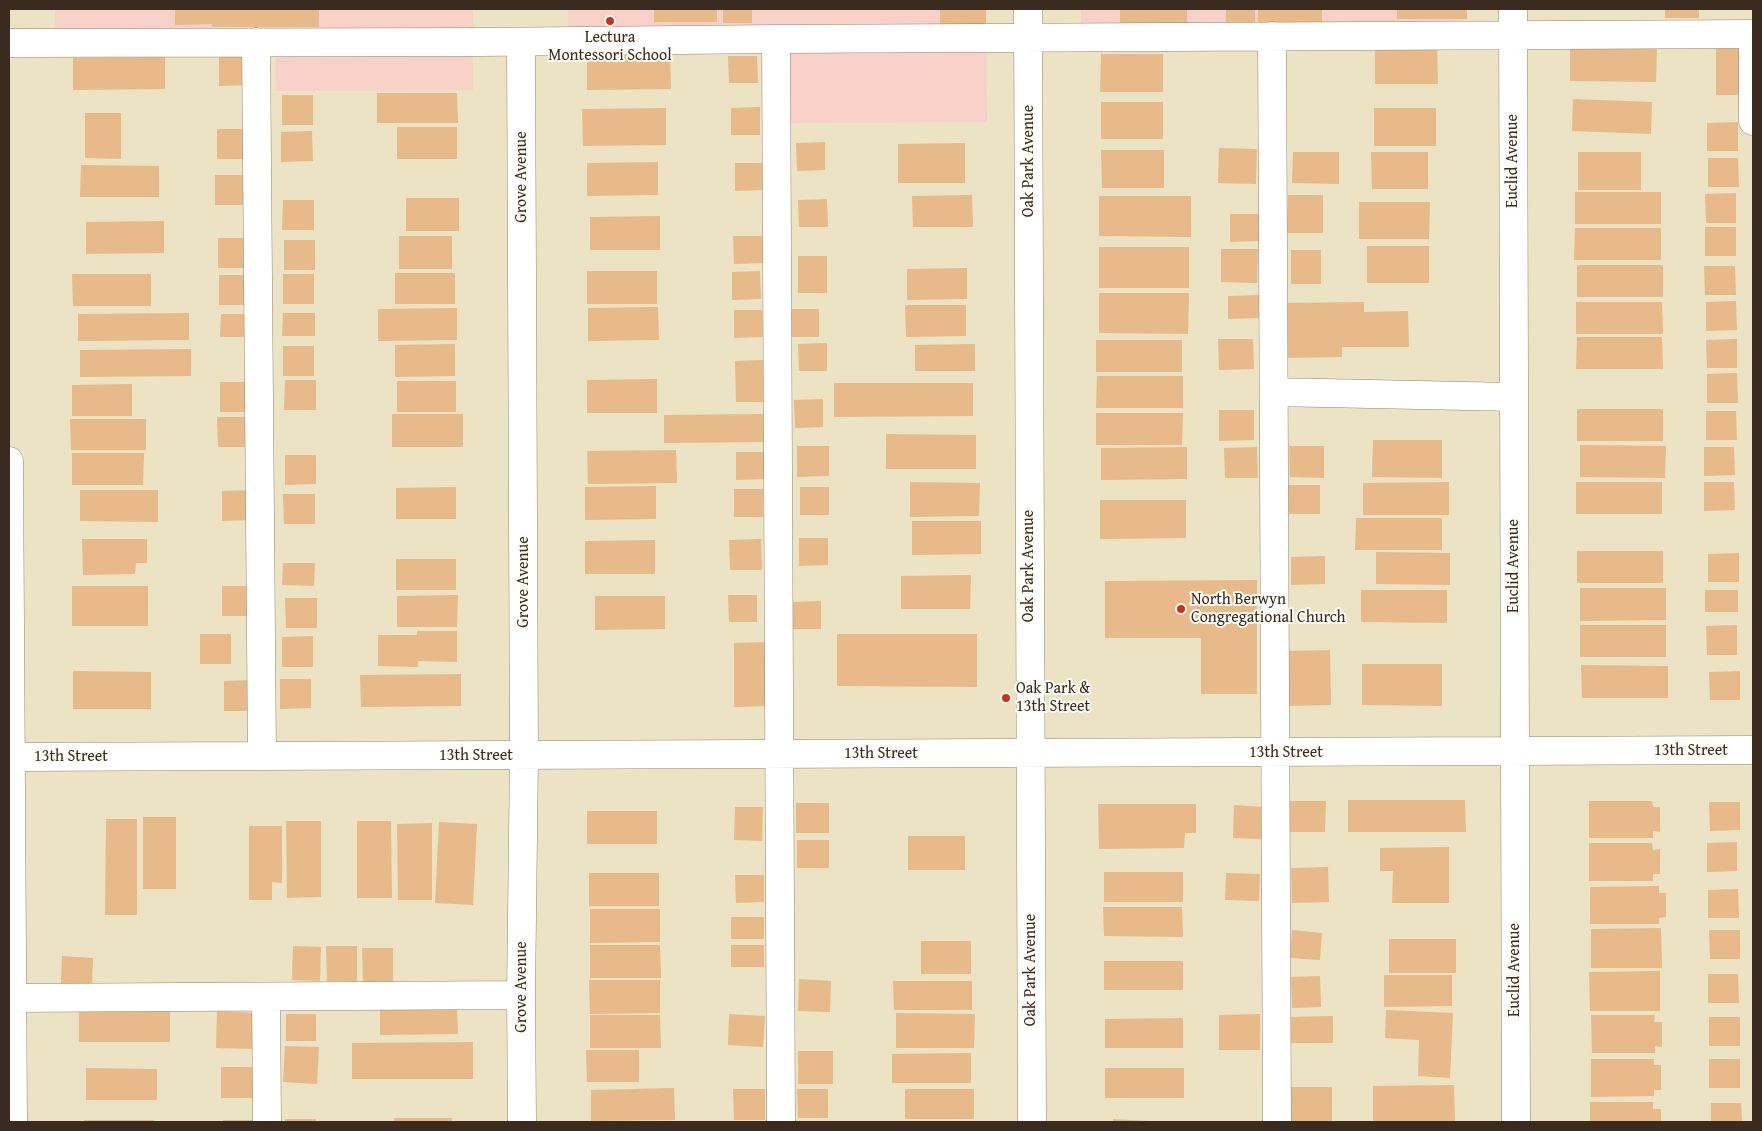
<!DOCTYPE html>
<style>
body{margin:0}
#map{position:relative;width:1762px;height:1131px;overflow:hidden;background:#ebe3c3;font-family:"Gentium Book Plus",serif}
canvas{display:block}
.frame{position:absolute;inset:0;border:10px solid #3b2a1e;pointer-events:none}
</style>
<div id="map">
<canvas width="1762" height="1131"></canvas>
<div class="frame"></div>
</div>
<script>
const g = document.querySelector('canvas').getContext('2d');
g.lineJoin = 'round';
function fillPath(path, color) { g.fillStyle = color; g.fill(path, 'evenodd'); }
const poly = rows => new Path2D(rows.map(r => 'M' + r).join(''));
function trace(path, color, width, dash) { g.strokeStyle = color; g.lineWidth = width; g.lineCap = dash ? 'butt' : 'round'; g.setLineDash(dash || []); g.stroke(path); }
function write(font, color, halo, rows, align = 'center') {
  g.font = font + ' "Gentium Book Plus",serif'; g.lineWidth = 4; g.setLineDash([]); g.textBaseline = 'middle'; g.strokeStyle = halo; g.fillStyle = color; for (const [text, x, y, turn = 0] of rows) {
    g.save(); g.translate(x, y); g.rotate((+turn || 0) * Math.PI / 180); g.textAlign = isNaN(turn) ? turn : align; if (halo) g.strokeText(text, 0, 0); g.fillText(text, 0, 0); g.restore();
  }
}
fillPath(poly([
 [55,9,473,9,473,90,276,91,275,33,55,35],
 [568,9,986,9,987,122,788,123,789,52,568,32],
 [1081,9,1464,9,1464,27,1081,29]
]), '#f7d1c7');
fillPath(poly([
 [175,9,319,9,319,27,212,27,212,24,175,25],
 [654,9,717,9,717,22,654,22],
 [723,9,752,9,752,23,723,23],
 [940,9,986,9,986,27,940,28],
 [1120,9,1187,9,1187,28,1120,28],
 [1226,9,1255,9,1255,23,1226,24],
 [1258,9,1322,9,1322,25,1258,25],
 [1397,9,1467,9,1467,19,1397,19],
 [1665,9,1699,9,1699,18,1665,18],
 [1570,46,1657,47,1656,82,1570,81],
 [1716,46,1742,46,1742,95,1716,95],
 [1375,47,1437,47,1438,84,1375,84],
 [670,52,671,89,587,90,587,53],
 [1101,54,1163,54,1163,92,1100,92],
 [250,55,250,85,219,86,219,56],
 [728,56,757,56,758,83,729,83],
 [165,57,165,89,73,90,73,58],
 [377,93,457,93,458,123,377,123],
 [282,95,313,95,313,125,282,125],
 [1573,99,1652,102,1651,134,1572,131],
 [1101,102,1163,102,1163,139,1101,139],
 [760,107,760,135,731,135,731,108],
 [666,108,666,145,583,146,582,109],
 [1374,108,1436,108,1436,146,1374,146],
 [85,113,121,113,121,159,85,158],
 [1738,122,1738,151,1707,151,1707,123],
 [397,127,457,127,457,159,397,159],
 [217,129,248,129,248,159,217,159],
 [312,131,313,161,281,162,281,132],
 [825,142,825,170,797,171,796,143],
 [965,143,965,183,898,183,898,144],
 [1219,148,1257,149,1256,184,1218,183],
 [1101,150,1164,150,1164,188,1102,188],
 [1293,152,1339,152,1339,184,1292,183],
 [1371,152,1428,152,1428,189,1372,189],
 [1578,152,1641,152,1641,190,1578,190],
 [1708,158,1738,158,1739,187,1708,187],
 [658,162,658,195,587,196,587,163],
 [735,163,764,163,764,190,735,191],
 [81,165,159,166,159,197,80,197],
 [215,175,246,175,246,205,215,205],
 [1575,192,1661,192,1661,224,1575,224],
 [1736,193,1736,223,1706,223,1705,194],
 [972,195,973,227,913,227,912,196],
 [1288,195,1323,195,1323,233,1287,233],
 [1099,196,1191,196,1191,237,1099,236],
 [406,198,459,198,459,231,406,231],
 [827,199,828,227,799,227,798,200],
 [283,200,314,200,314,230,282,230],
 [1359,202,1430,202,1429,239,1359,239],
 [1230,214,1259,214,1259,241,1230,242],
 [660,216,660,250,590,250,590,217],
 [164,221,164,253,86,254,86,222],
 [1705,227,1736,227,1736,256,1705,256],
 [1575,228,1661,228,1661,260,1574,260],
 [399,236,452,236,452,269,399,269],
 [733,236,762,236,763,263,734,264],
 [218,238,249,238,249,268,218,268],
 [284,240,315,240,315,270,284,270],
 [1367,246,1429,246,1429,283,1367,283],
 [1099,247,1189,247,1189,288,1099,288],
 [1221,249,1258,249,1257,283,1221,282],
 [1291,250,1321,250,1321,284,1291,284],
 [798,256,827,256,827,293,798,293],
 [1577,265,1663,265,1663,297,1577,297],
 [1704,266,1735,266,1736,295,1705,295],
 [967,268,967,299,907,300,907,269],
 [587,271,657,271,657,304,587,304],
 [760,271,761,299,732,300,732,272],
 [395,273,455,273,455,304,395,304],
 [72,274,151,274,151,306,73,306],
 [283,274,314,274,314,304,283,304],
 [219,275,250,275,251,305,219,305],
 [1099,293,1189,293,1188,334,1099,333],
 [1259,295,1259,318,1228,319,1228,296],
 [1736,301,1737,330,1706,331,1706,302],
 [1364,302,1364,312,1408,311,1409,347,1342,347,1342,357,1286,358,1285,303],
 [1576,302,1662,302,1663,334,1576,334],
 [905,305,966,305,966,336,906,337],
 [658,307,659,340,588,341,588,308],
 [457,308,457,340,378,341,378,309],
 [790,309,819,309,819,337,791,337],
 [734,310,762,310,763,337,734,338],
 [189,313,189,340,78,341,78,314],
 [283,313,315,313,315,336,282,336],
 [221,314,253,314,253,337,220,337],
 [1577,337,1662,337,1663,369,1576,369],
 [1218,339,1253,339,1254,369,1219,370],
 [1737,339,1737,368,1707,368,1706,340],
 [1096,340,1182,340,1182,372,1096,372],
 [827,343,827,371,799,371,798,344],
 [455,344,455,376,395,377,395,345],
 [975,344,975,371,915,371,915,345],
 [283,346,314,346,314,376,283,376],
 [191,349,191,376,80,377,80,350],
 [764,360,765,402,736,402,735,361],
 [1737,373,1738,403,1707,403,1707,374],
 [1097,376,1183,376,1183,408,1096,408],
 [657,379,657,413,587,413,587,380],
 [285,380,316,380,316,410,284,410],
 [397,381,456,381,456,412,397,412],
 [220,382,251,382,251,412,220,412],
 [834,383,973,383,973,416,834,417],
 [132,384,132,416,72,416,72,385],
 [823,399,823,427,795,428,794,400],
 [1577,409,1663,409,1663,441,1577,441],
 [1219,410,1254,410,1254,440,1219,441],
 [1706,411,1736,411,1737,440,1706,440],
 [1096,413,1183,413,1182,445,1096,445],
 [392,414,463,414,463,447,392,447],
 [764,414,764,442,664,443,664,415],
 [217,417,249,417,249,447,218,447],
 [70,419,146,419,146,450,71,450],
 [886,434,976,435,976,469,886,469],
 [1373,440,1442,440,1442,478,1372,477],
 [1580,445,1666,446,1665,478,1580,477],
 [797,446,829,446,829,476,797,477],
 [1289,446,1324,446,1324,478,1290,477],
 [1187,447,1187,479,1101,480,1101,448],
 [1257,447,1258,478,1225,478,1224,448],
 [1704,447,1734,447,1735,475,1704,476],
 [676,450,677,483,588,484,587,451],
 [736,452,765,452,765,479,736,480],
 [72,453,144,453,143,485,72,485],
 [285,455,316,455,316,484,285,485],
 [910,482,980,483,979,516,910,517],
 [1449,482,1449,515,1363,515,1363,483],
 [1576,482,1662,482,1662,514,1576,514],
 [1704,482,1734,482,1735,510,1704,511],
 [1288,485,1320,485,1320,514,1289,514],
 [656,486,656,519,585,520,585,487],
 [456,487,456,519,396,519,396,488],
 [800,487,829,487,829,515,800,515],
 [734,489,763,489,763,517,734,517],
 [80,490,158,490,158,522,80,521],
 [253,490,253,520,222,521,222,491],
 [283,494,315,494,315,524,284,524],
 [1100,500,1186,500,1186,538,1100,539],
 [1356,518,1442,518,1442,550,1355,550],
 [912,521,981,521,981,554,912,555],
 [799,538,828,538,828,565,799,566],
 [82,539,147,539,147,563,136,563,135,574,83,575],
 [761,539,762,570,730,570,729,540],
 [655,540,655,574,585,574,585,541],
 [1577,551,1663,551,1663,583,1577,583],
 [1376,552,1450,553,1450,585,1376,584],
 [1739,553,1739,582,1708,582,1708,554],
 [1325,556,1325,584,1291,585,1291,557],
 [396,559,456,559,456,590,396,590],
 [283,563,315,563,314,586,282,585],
 [971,575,970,609,901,609,901,576],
 [1257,580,1257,694,1201,694,1201,638,1105,638,1105,581],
 [72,586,148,586,148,626,72,626],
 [222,586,253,586,253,616,222,616],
 [1580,588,1666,588,1666,620,1580,621],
 [1361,590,1447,590,1447,623,1361,622],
 [1705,590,1738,590,1738,612,1705,612],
 [458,595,457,627,397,627,397,596],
 [728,595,757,595,757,622,729,622],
 [595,596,665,596,665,629,595,630],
 [285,598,317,598,317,628,286,628],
 [821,601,821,629,792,629,792,602],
 [1580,625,1666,625,1666,657,1580,657],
 [1737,625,1737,655,1707,655,1706,626],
 [417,631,457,631,457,662,418,661,418,667,378,666,378,635,417,635],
 [200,634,231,634,231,664,200,664],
 [837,634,977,634,977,687,837,686],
 [313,636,313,667,282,667,282,637],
 [767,642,768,706,734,707,734,643],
 [1330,650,1331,705,1288,706,1288,651],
 [1362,664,1442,664,1442,706,1362,705],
 [1581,665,1668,666,1668,698,1582,698],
 [73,671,151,672,151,709,73,709],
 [1740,671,1740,700,1710,700,1709,672],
 [461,674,461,706,361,707,360,675],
 [280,679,311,679,311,708,280,709],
 [255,680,255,711,224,711,224,681],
 [1348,800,1465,800,1466,832,1348,832],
 [1288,801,1326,801,1325,832,1288,832],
 [1589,801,1652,801,1653,807,1660,807,1660,832,1653,831,1653,838,1589,838],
 [1709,802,1740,802,1740,830,1710,831],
 [796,803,829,803,829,833,796,833],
 [1098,804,1196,804,1196,833,1185,833,1184,848,1099,849],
 [1234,805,1264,807,1263,839,1233,838],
 [735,807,763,807,762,841,734,840],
 [587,811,657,811,657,844,587,844],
 [143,817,176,817,176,889,143,889],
 [106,819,137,819,137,915,105,915],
 [286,821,321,821,321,897,287,898],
 [357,821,391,821,392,898,357,898],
 [439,822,477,824,473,905,435,903],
 [432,823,432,900,398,900,397,824],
 [249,826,282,826,282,883,272,882,272,900,249,900],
 [908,836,965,836,965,870,908,870],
 [797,840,829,840,829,868,797,868],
 [1737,842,1737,871,1707,872,1707,843],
 [1589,843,1652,843,1653,850,1660,849,1660,874,1653,874,1653,881,1589,881],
 [1449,847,1449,903,1392,903,1393,871,1380,871,1380,848],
 [1328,867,1329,902,1292,903,1291,868],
 [1104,872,1183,872,1183,902,1104,902],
 [589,873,659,873,659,906,589,906],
 [1226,873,1260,874,1259,901,1225,900],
 [735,875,764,875,764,902,736,903],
 [1659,886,1659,893,1666,893,1666,917,1659,918,1659,924,1590,924,1590,887],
 [1738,889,1739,918,1708,918,1708,890],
 [1103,907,1182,907,1183,937,1104,936],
 [590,909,660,909,660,942,590,943],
 [731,917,764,917,764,939,731,939],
 [1661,928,1662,968,1591,968,1591,929],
 [1292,930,1322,933,1320,960,1290,958],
 [1709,930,1740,930,1740,959,1710,959],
 [1389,939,1456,939,1456,973,1389,973],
 [921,941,971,941,971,974,921,974],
 [590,945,660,945,661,978,590,978],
 [731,945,764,945,764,967,731,967],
 [293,946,321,947,320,981,292,980],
 [326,946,357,946,357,981,327,981],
 [362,948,393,948,393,982,363,982],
 [62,956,93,958,92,985,61,983],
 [1104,961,1183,961,1183,990,1104,990],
 [1660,971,1660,1011,1590,1011,1589,972],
 [1708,974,1738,974,1739,1003,1708,1003],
 [1384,975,1452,975,1452,1006,1384,1007],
 [1320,976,1321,1007,1292,1008,1291,977],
 [799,979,831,981,830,1012,798,1011],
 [589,980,660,980,660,1013,590,1014],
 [893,981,972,981,972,1010,894,1010],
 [457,1009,458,1034,380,1035,380,1010],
 [79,1010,170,1010,170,1042,79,1042],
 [1386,1010,1453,1013,1450,1078,1418,1076,1419,1040,1385,1038],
 [217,1011,255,1013,254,1049,216,1048],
 [896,1013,975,1014,974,1048,896,1048],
 [286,1014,316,1014,316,1041,286,1041],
 [729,1014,765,1016,763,1047,728,1045],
 [1260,1014,1260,1050,1219,1050,1219,1015],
 [590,1015,660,1015,661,1048,590,1048],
 [1591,1015,1655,1015,1654,1022,1662,1022,1662,1047,1655,1046,1655,1053,1592,1053],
 [1333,1016,1333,1043,1291,1043,1291,1017],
 [1709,1017,1740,1017,1740,1046,1709,1046],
 [1183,1018,1183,1048,1105,1048,1105,1019],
 [473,1042,473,1079,352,1079,352,1043],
 [285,1046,319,1047,317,1084,283,1082],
 [586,1050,639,1050,639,1082,587,1082],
 [798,1051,833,1051,833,1084,798,1084],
 [971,1053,971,1083,892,1083,892,1054],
 [1591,1059,1654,1059,1654,1065,1661,1065,1661,1090,1654,1090,1654,1096,1591,1097],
 [1709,1059,1740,1059,1740,1088,1709,1088],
 [221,1067,255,1067,254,1098,221,1098],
 [86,1068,157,1069,157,1100,86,1100],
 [1105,1068,1184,1068,1184,1098,1105,1098],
 [1454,1085,1455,1122,1373,1122,1373,1086],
 [1290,1087,1332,1087,1332,1122,1290,1122],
 [674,1088,675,1120,591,1121,591,1090],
 [733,1089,765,1089,765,1120,734,1120],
 [797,1089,828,1089,828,1118,798,1118],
 [905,1089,974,1089,974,1119,905,1119],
 [1590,1102,1653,1102,1653,1109,1661,1109,1661,1122,1590,1122],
 [1711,1103,1741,1103,1742,1122,1711,1122],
 [394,1118,452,1118,452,1122,394,1122],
 [285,1119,316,1119,316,1122,285,1122],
 [1113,1119,1149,1121,1149,1122,1113,1122],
 [84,1120,154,1120,154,1122,84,1122],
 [223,1120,255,1120,255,1122,223,1122]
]), '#e8b989');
const minor = poly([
 [1028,9,1032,1122],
 [1513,9,1516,1122],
 [1753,34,1753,121],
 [1272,36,1277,1122],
 [776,39,781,1122],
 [256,42,262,756],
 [521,42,524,756,521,995,522,1122],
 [9,43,480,42,776,39,1753,34],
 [1274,392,1514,397],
 [9,461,13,1122],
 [9,757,1753,750],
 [266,997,267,1122],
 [12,998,521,995]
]);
trace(minor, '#938670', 29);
trace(minor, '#fff', 28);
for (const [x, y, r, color] of [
 [610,21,5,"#c8321e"],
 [1181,609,5,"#c8321e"],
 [1006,698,5,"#c8321e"]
]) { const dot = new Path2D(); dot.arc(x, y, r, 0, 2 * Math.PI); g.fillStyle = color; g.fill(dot); trace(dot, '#fdfcf7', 2); }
write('16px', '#3b2a1e', '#fdfcf7', [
 ["Lectura",610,38,"center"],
 ["Montessori School",610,56,"center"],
 ["North Berwyn",1191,600],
 ["Congregational Church",1191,618],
 ["Oak Park &",1016,689],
 ["13th Street",1016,707]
], 'left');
write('16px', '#3b2a1e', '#fdfcf7', [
 ["Oak Park Avenue",1029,161,-90],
 ["Euclid Avenue",1513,161,-90],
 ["Grove Avenue",522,177,-90],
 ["Oak Park Avenue",1029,566,-90],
 ["Euclid Avenue",1514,566,-90],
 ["Grove Avenue",524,582,-90],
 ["13th Street",1691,751],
 ["13th Street",1286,753],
 ["13th Street",881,754],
 ["13th Street",476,756],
 ["13th Street",71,757],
 ["Oak Park Avenue",1031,970,-90],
 ["Euclid Avenue",1515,970,-90],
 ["Grove Avenue",522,987,-90]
]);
</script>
